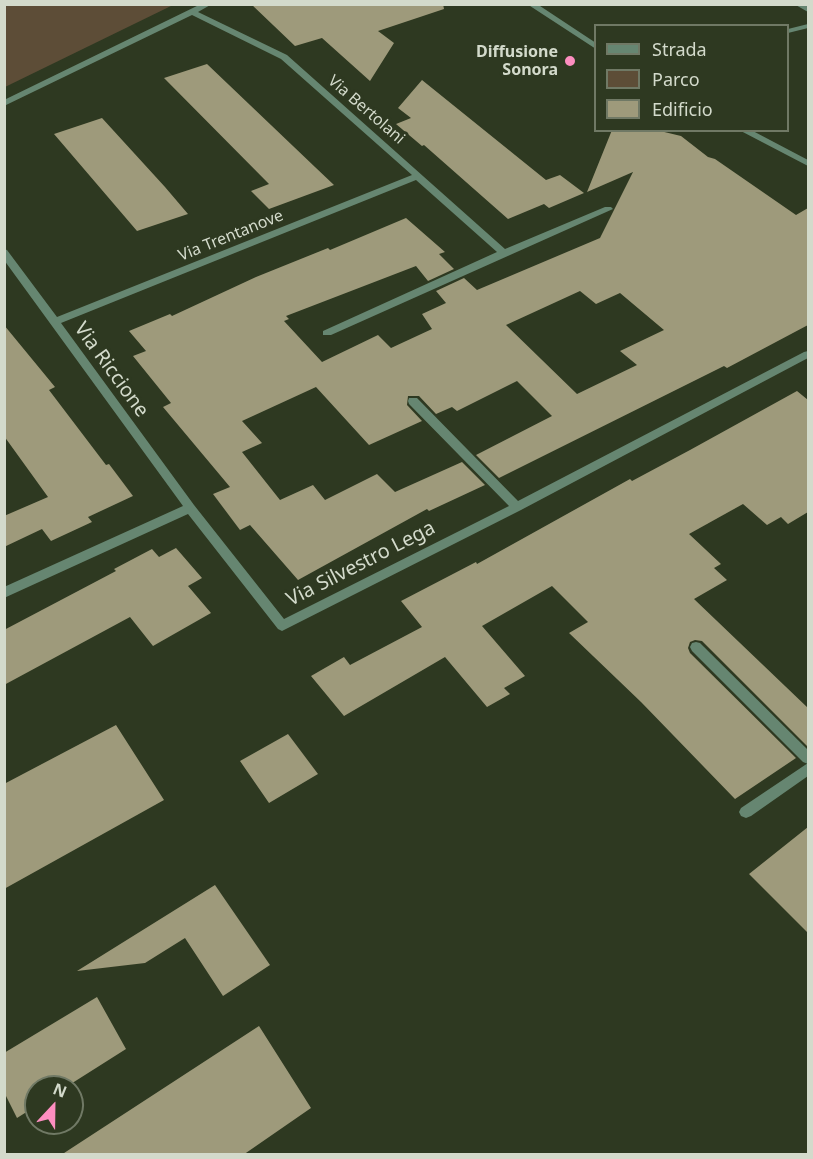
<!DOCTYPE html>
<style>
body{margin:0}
#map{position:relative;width:813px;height:1159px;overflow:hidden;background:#2e3921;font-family:"Noto Sans",sans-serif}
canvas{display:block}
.frame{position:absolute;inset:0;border:6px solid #d3dacb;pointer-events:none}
.legend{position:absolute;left:594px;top:24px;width:195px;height:108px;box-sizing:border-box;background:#2e3921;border:2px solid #707965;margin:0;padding:8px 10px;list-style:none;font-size:18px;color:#d3dacb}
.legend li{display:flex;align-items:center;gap:12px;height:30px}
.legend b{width:30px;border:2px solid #707965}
.north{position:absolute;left:24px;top:1075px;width:60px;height:60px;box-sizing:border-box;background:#2e3921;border:2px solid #707965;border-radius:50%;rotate:22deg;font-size:16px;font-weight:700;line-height:24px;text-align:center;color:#d3dacb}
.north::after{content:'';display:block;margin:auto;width:21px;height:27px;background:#fd8ec0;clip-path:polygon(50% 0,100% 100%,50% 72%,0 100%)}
</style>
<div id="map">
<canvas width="813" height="1159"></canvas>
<div class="frame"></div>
<ul class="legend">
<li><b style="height:8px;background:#668671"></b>Strada</li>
<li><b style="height:16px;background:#5d4d37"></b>Parco</li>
<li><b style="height:16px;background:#9e9a7b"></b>Edificio</li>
</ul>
<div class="north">N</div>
</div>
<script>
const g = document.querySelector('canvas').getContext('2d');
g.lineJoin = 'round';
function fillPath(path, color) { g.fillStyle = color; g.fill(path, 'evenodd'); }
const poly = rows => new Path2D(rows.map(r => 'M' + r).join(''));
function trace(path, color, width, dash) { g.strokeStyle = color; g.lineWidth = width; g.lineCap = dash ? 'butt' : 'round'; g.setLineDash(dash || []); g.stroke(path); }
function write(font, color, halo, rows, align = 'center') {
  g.font = font + ' "Noto Sans",sans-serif'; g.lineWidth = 6; g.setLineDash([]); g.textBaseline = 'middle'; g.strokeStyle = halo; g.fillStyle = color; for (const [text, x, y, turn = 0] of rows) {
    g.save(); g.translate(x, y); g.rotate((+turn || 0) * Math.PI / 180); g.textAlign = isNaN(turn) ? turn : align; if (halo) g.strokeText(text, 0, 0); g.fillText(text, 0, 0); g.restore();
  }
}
fillPath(poly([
 [5,4,173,4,173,5,5,87]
]), '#5d4d37');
fillPath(poly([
 [251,4,443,4,444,9,378,31,394,43,370,81,322,38,295,46],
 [207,64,315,167,334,185,269,209,251,191,269,184,164,78],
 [422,80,546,180,560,175,584,193,549,208,544,204,508,219,424,145,422,146,396,124,411,118,398,108],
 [102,118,165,187,188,214,137,231,54,134],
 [612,130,656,130,681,136,708,157,715,159,796,215,808,208,808,325,727,368,724,366,499,478,476,455,552,416,517,381,457,411,452,407,436,414,419,396,408,396,407,405,422,421,369,445,316,387,242,421,262,443,242,452,280,500,313,485,325,500,377,474,395,492,462,462,485,485,429,511,427,509,298,580,250,525,240,530,213,494,230,487,163,407,171,403,133,356,146,351,129,331,170,314,172,316,256,277,328,248,330,250,406,218,445,252,439,254,454,269,428,281,416,266,286,316,289,319,284,321,322,362,378,335,391,348,432,329,422,314,446,303,436,291,464,278,477,290,600,238,633,172,587,192],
 [580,291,596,304,620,293,664,330,620,351,637,365,577,394,506,325],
 [4,325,55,387,49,390,106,465,109,464,133,496,88,517,92,522,51,541,42,529,4,547,4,516,48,497,4,436],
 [797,391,808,400,808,512,788,524,781,517,767,525,743,504,689,534,721,564,714,568,727,580,694,599,808,708,808,747,702,641,695,640,690,642,688,648,690,653,796,758,735,799,641,702,569,633,588,622,552,586,482,626,525,676,504,688,510,694,487,707,445,657,344,716,311,676,344,657,350,665,422,627,401,601,476,562,477,564,630,479,632,481,690,450],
 [176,548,202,578,188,586,211,613,153,646,130,617,4,685,4,630,116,571,114,569,152,549,159,557],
 [116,725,164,800,4,889,4,784],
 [288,734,318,774,269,803,240,761],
 [808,827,808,933,749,874],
 [215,885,270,965,223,996,185,938,145,963,77,971],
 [97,997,126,1049,66,1087,36,1087,36,1106,17,1118,4,1092,4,1053],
 [259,1026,311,1108,243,1155,61,1155]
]), '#9e9a7b');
fillPath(poly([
 [696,642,700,643,808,750,808,764,803,762,692,651,690,647,692,643,696,642]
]), '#668671');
fillPath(poly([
 [201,4,212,4,198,12,287,55,505,249,605,207,611,207,613,209,331,335,323,335,323,331,497,252,416,180,61,323,194,505,284,619,509,506,409,404,408,401,409,398,417,398,518,501,804,352,808,351,808,358,521,510,282,631,278,629,188,514,4,598,4,587,183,506,4,260,4,249,7,250,57,317,412,175,281,59,192,15,4,106,4,100,201,4],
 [527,4,537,4,596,43,596,49,527,4],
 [794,4,804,4,808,7,808,12,794,4],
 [808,24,808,28,788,33,788,29,808,24],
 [739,130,751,130,808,160,808,166,739,130],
 [808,763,808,776,751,816,746,818,741,816,739,812,741,808,808,763]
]), '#668671');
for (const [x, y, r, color] of [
 [570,61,6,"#fd8ec0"]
]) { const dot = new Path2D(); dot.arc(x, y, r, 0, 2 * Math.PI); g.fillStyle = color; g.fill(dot); trace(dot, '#2e3921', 2); }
write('bold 16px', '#d3dacb', '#2e3921', [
 ["Diffusione",558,52],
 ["Sonora",558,70]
], 'right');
write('16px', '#d3dacb', '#2e3921', [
 ["Via Bertolani",366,110,41],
 ["Via Trentanove",231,236,-22]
]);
write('20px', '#d3dacb', '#2e3921', [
 ["Via Riccione",111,370,54],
 ["Via Silvestro Lega",361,564,-27]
]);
</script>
